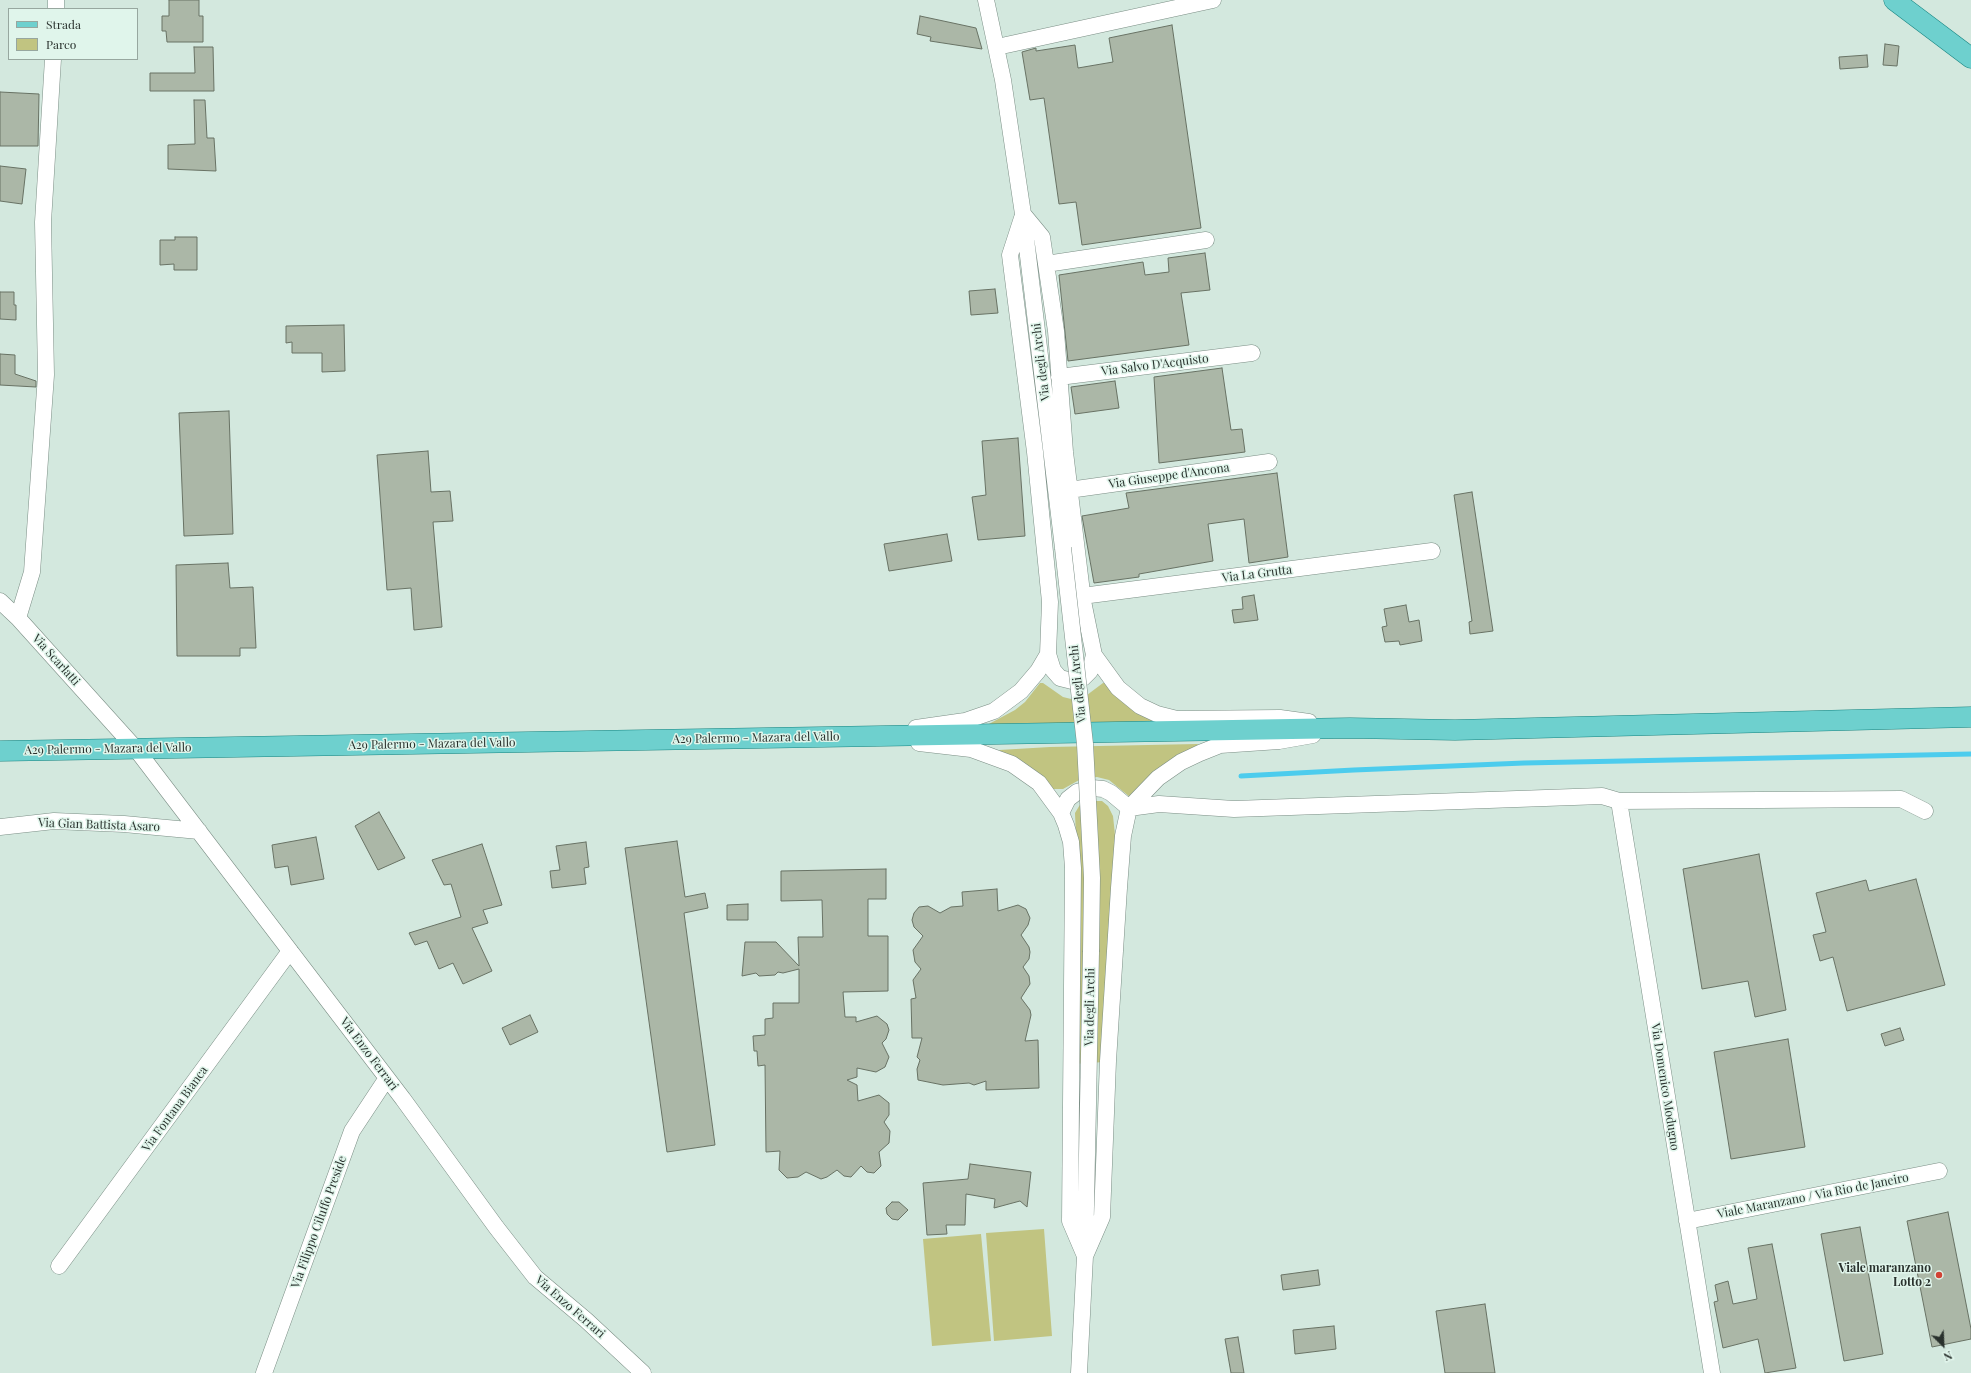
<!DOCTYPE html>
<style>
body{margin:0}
#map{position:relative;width:1971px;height:1373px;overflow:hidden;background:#d3e8de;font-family:"Playfair Display",serif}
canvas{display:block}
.legend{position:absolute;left:8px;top:8px;width:130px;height:52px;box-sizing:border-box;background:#e0f5eb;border:1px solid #97a79f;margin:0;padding:5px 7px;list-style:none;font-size:12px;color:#29312d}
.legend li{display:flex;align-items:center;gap:8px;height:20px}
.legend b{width:20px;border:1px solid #97a79f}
.north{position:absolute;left:1923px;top:1325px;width:40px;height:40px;-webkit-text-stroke:3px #e0f5eb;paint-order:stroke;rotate:156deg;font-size:11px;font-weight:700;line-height:16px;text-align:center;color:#29312d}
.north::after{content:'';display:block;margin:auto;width:14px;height:18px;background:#29312d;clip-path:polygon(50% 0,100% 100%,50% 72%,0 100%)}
</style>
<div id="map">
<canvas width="1971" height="1373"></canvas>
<ul class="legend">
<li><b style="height:5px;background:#6ed0ce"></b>Strada</li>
<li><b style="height:11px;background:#c1c481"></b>Parco</li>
</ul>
<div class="north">N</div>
</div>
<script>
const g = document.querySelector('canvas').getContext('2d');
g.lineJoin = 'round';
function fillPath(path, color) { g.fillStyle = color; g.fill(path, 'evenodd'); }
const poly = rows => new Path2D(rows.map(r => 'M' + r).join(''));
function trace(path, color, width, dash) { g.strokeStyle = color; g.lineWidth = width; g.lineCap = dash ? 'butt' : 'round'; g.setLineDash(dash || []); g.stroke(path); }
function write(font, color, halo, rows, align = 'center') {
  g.font = font + ' "Playfair Display",serif'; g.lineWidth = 3; g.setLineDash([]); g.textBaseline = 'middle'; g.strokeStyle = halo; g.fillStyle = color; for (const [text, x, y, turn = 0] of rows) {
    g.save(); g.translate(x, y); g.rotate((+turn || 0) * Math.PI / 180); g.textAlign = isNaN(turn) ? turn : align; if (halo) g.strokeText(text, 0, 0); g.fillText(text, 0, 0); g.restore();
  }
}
fillPath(poly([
 [1040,683,1043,683,1063,697,1071,699,1083,698,1103,683,1106,683,1161,722,987,725,1015,710,1025,702],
 [1197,744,1200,746,1130,797,1109,780,1097,777,1081,779,1063,789,1052,789,999,750,1050,747],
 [1093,801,1102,801,1108,806,1113,816,1116,844,1104,1062,1075,1064,1078,886,1075,813,1081,803],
 [1044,1229,1052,1336,994,1341,986,1233],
 [981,1234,991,1341,932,1346,923,1239]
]), '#c1c481');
trace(poly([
 [1241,776,1354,770,1524,763,1971,754]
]), '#4dcced', 5);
const building = poly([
 [169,0,199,0,199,16,203,16,203,42,167,42,166,31,162,31,162,16,169,16,169,0],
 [920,16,976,28,982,49,930,41,931,37,917,34,920,16],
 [1172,25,1201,228,1082,245,1076,202,1059,204,1044,98,1030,100,1022,52,1036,48,1036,51,1075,45,1078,68,1113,62,1109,38,1172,25],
 [1885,44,1899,46,1897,66,1883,65,1885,44],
 [194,47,213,47,214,91,150,91,150,73,195,73,194,47],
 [1867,55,1868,67,1840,69,1839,57,1867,55],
 [0,92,39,94,38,146,0,146,0,92],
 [194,100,205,100,207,138,214,138,216,171,168,169,168,145,195,144,194,100],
 [0,166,26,169,22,204,0,201,0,166],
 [175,237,197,237,197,270,174,270,174,264,160,265,160,240,175,240,175,237],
 [1205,253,1210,290,1181,293,1189,345,1068,361,1059,275,1143,262,1145,275,1169,272,1168,258,1205,253],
 [995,289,998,313,971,315,969,291,995,289],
 [0,292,14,292,14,305,16,305,16,320,0,319,0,292],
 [344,325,345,371,322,372,322,353,292,353,292,342,286,343,286,326,344,325],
 [0,354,15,355,15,374,36,381,36,387,0,385,0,354],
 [1222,368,1231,430,1242,429,1245,452,1159,463,1154,377,1222,368],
 [1115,381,1119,408,1075,414,1071,387,1115,381],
 [229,411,233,534,184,536,179,413,229,411],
 [1018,438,1025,536,978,540,972,497,986,495,982,441,1018,438],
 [428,451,431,492,450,491,453,521,433,522,442,627,414,630,411,588,387,590,377,455,428,451],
 [1277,473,1288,557,1249,563,1244,519,1208,524,1213,561,1139,574,1139,577,1094,583,1082,516,1129,508,1126,493,1277,473],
 [1472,492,1493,631,1470,634,1469,622,1472,621,1454,495,1472,492],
 [947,534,952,561,889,571,884,544,947,534],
 [228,563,230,588,253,587,256,648,240,648,240,656,177,656,176,565,228,563],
 [1254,595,1258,620,1234,623,1232,610,1243,609,1242,597,1254,595],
 [1406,605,1409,622,1419,620,1422,641,1400,645,1399,641,1385,642,1382,627,1387,626,1384,609,1406,605],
 [379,812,405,858,378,870,355,826,379,812],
 [316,837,324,879,291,885,288,866,275,868,272,845,316,837],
 [677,841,685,897,705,893,708,908,684,913,715,1145,667,1152,625,848,677,841],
 [586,842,589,867,584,868,586,884,552,888,550,871,560,870,556,846,586,842],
 [482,844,502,905,483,910,488,923,472,928,492,971,463,984,453,963,439,969,427,941,415,945,409,933,461,917,451,884,444,885,432,860,482,844],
 [1759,854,1786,1010,1755,1017,1748,981,1702,989,1683,869,1759,854],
 [886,869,886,899,868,899,868,936,888,936,888,991,843,992,845,1017,856,1017,856,1022,877,1016,887,1024,889,1030,886,1039,882,1043,889,1057,885,1067,876,1072,857,1068,857,1077,847,1080,857,1085,858,1101,879,1095,889,1103,889,1115,884,1122,890,1131,889,1143,879,1152,881,1166,874,1173,867,1172,861,1166,851,1177,844,1176,837,1170,827,1177,821,1179,806,1172,798,1177,787,1178,779,1170,780,1151,766,1152,765,1065,758,1066,757,1051,754,1051,753,1036,765,1035,765,1019,773,1018,773,1003,799,1003,799,969,783,973,778,972,775,975,759,976,756,973,742,976,745,942,776,942,799,966,798,937,823,937,822,900,781,901,781,871,886,869],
 [1916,879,1945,985,1847,1011,1833,957,1820,961,1813,935,1826,932,1816,893,1866,880,1869,891,1916,879],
 [997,889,998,911,1018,905,1026,909,1030,918,1028,925,1021,935,1029,947,1030,952,1029,959,1023,967,1029,976,1030,984,1021,998,1030,1010,1031,1015,1025,1041,1038,1040,1039,1088,986,1090,986,1081,974,1085,969,1083,943,1085,918,1080,917,1069,920,1060,917,1057,922,1038,912,1038,911,999,916,998,913,980,921,969,915,962,913,950,923,936,914,927,912,920,914,913,919,907,928,906,940,913,951,907,963,906,962,892,997,889],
 [748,904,748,920,727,920,727,905,748,904],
 [530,1015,538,1032,510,1045,502,1028,530,1015],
 [1900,1028,1904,1040,1885,1046,1881,1034,1900,1028],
 [1788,1039,1805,1147,1731,1159,1714,1052,1788,1039],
 [970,1164,1031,1172,1027,1207,1020,1201,994,1208,995,1199,966,1194,965,1225,946,1225,947,1234,927,1235,923,1183,968,1179,970,1164],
 [892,1202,899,1202,908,1210,898,1220,892,1219,887,1214,886,1208,892,1202],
 [1948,1212,1971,1329,1971,1339,1932,1347,1907,1221,1948,1212],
 [1860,1227,1883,1354,1844,1361,1821,1234,1860,1227],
 [1772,1244,1796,1368,1765,1373,1758,1339,1723,1348,1714,1302,1718,1301,1715,1285,1728,1281,1733,1304,1757,1299,1748,1248,1772,1244],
 [1318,1270,1320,1285,1283,1290,1281,1275,1318,1270],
 [1485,1304,1495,1373,1445,1373,1436,1311,1485,1304],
 [1334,1326,1336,1349,1295,1354,1293,1330,1334,1326],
 [1238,1337,1244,1373,1231,1373,1225,1339,1238,1337]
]);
fillPath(building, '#abb7a7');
trace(building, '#687264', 1);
const minor = poly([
 [986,0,1003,80,1023,214,1063,548],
 [56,9,56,0],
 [997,47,1213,0],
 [1023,214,1042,237,1056,331,1065,452,1083,601,1094,655,1118,688,1140,706,1157,714,1177,719,1280,718,1309,722],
 [1022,218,1010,255,1035,452,1050,602,1048,654,1053,670,1060,678,1072,681,1083,678,1090,671,1094,655],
 [1046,264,1206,240],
 [1059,377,1252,353],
 [1069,490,1269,462],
 [1082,596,1432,551],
 [0,601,18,618,136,749,403,1099,496,1227,535,1277,586,1320,643,1373],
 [18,618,32,572,46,375,43,222,53,59],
 [916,728,965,721,994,711,1021,691,1038,671,1048,654],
 [919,743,971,749,1012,764,1039,783,1061,813,1066,825,1071,842,1073,868,1070,1221,1085,1256],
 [1619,801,1712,1373],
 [1061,813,1068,799,1077,792,1092,788,1103,789,1111,793,1129,808,1159,804,1234,809,1602,796,1619,801,1901,799,1925,811],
 [0,827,54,821,124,824,199,831],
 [1687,1221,1939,1171],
 [1085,1256,1102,1217,1108,1061,1119,888,1123,836,1129,808,1158,778,1181,762,1200,753,1220,745,1279,741,1313,735],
 [59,1266,290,951],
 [264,1373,352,1131,387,1078],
 [1079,1373,1085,1256,1091,952]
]);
const major = poly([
 [1894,0,1971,58],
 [0,751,1350,728,1455,730,1971,717]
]);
trace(minor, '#7b8e85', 17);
trace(major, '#178480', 21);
trace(minor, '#fff', 16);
trace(major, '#6ed0ce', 20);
const minorBridge = poly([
 [1063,548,1085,744,1092,878,1091,952]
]);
trace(minorBridge, '#7b8e85', 17, []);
trace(minorBridge, '#fff', 16);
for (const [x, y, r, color] of [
 [1939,1275,4,"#d14335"]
]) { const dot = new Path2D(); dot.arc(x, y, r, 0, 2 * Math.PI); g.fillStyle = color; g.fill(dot); trace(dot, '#e0f5eb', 1.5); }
write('12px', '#29312d', '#e0f5eb', [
 ["Via degli Archi",1041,362,-97],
 ["Via Salvo D'Acquisto",1155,365,-7],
 ["Via Giuseppe d'Ancona",1169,476,-8],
 ["Via La Grutta",1257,574,-7],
 ["Via Scarlatti",56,660,48],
 ["Via degli Archi",1078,684,-96],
 ["A29 Palermo - Mazara del Vallo",756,738,-1],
 ["A29 Palermo - Mazara del Vallo",432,744,-1],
 ["A29 Palermo - Mazara del Vallo",108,749,-1],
 ["Via Gian Battista Asaro",99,825,2],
 ["Via degli Archi",1090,1007,-89],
 ["Via Enzo Ferrari",369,1054,53],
 ["Via Domenico Modugno",1665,1087,81],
 ["Via Fontana Bianca",175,1109,-54],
 ["Viale Maranzano / Via Rio de Janeiro",1813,1196,-11],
 ["Via Filippo Ciluffo Preside",319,1222,-70],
 ["Via Enzo Ferrari",570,1307,41]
]);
write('bold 12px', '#29312d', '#e0f5eb', [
 ["Viale maranzano",1931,1268],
 ["Lotto 2",1931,1282]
], 'right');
</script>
